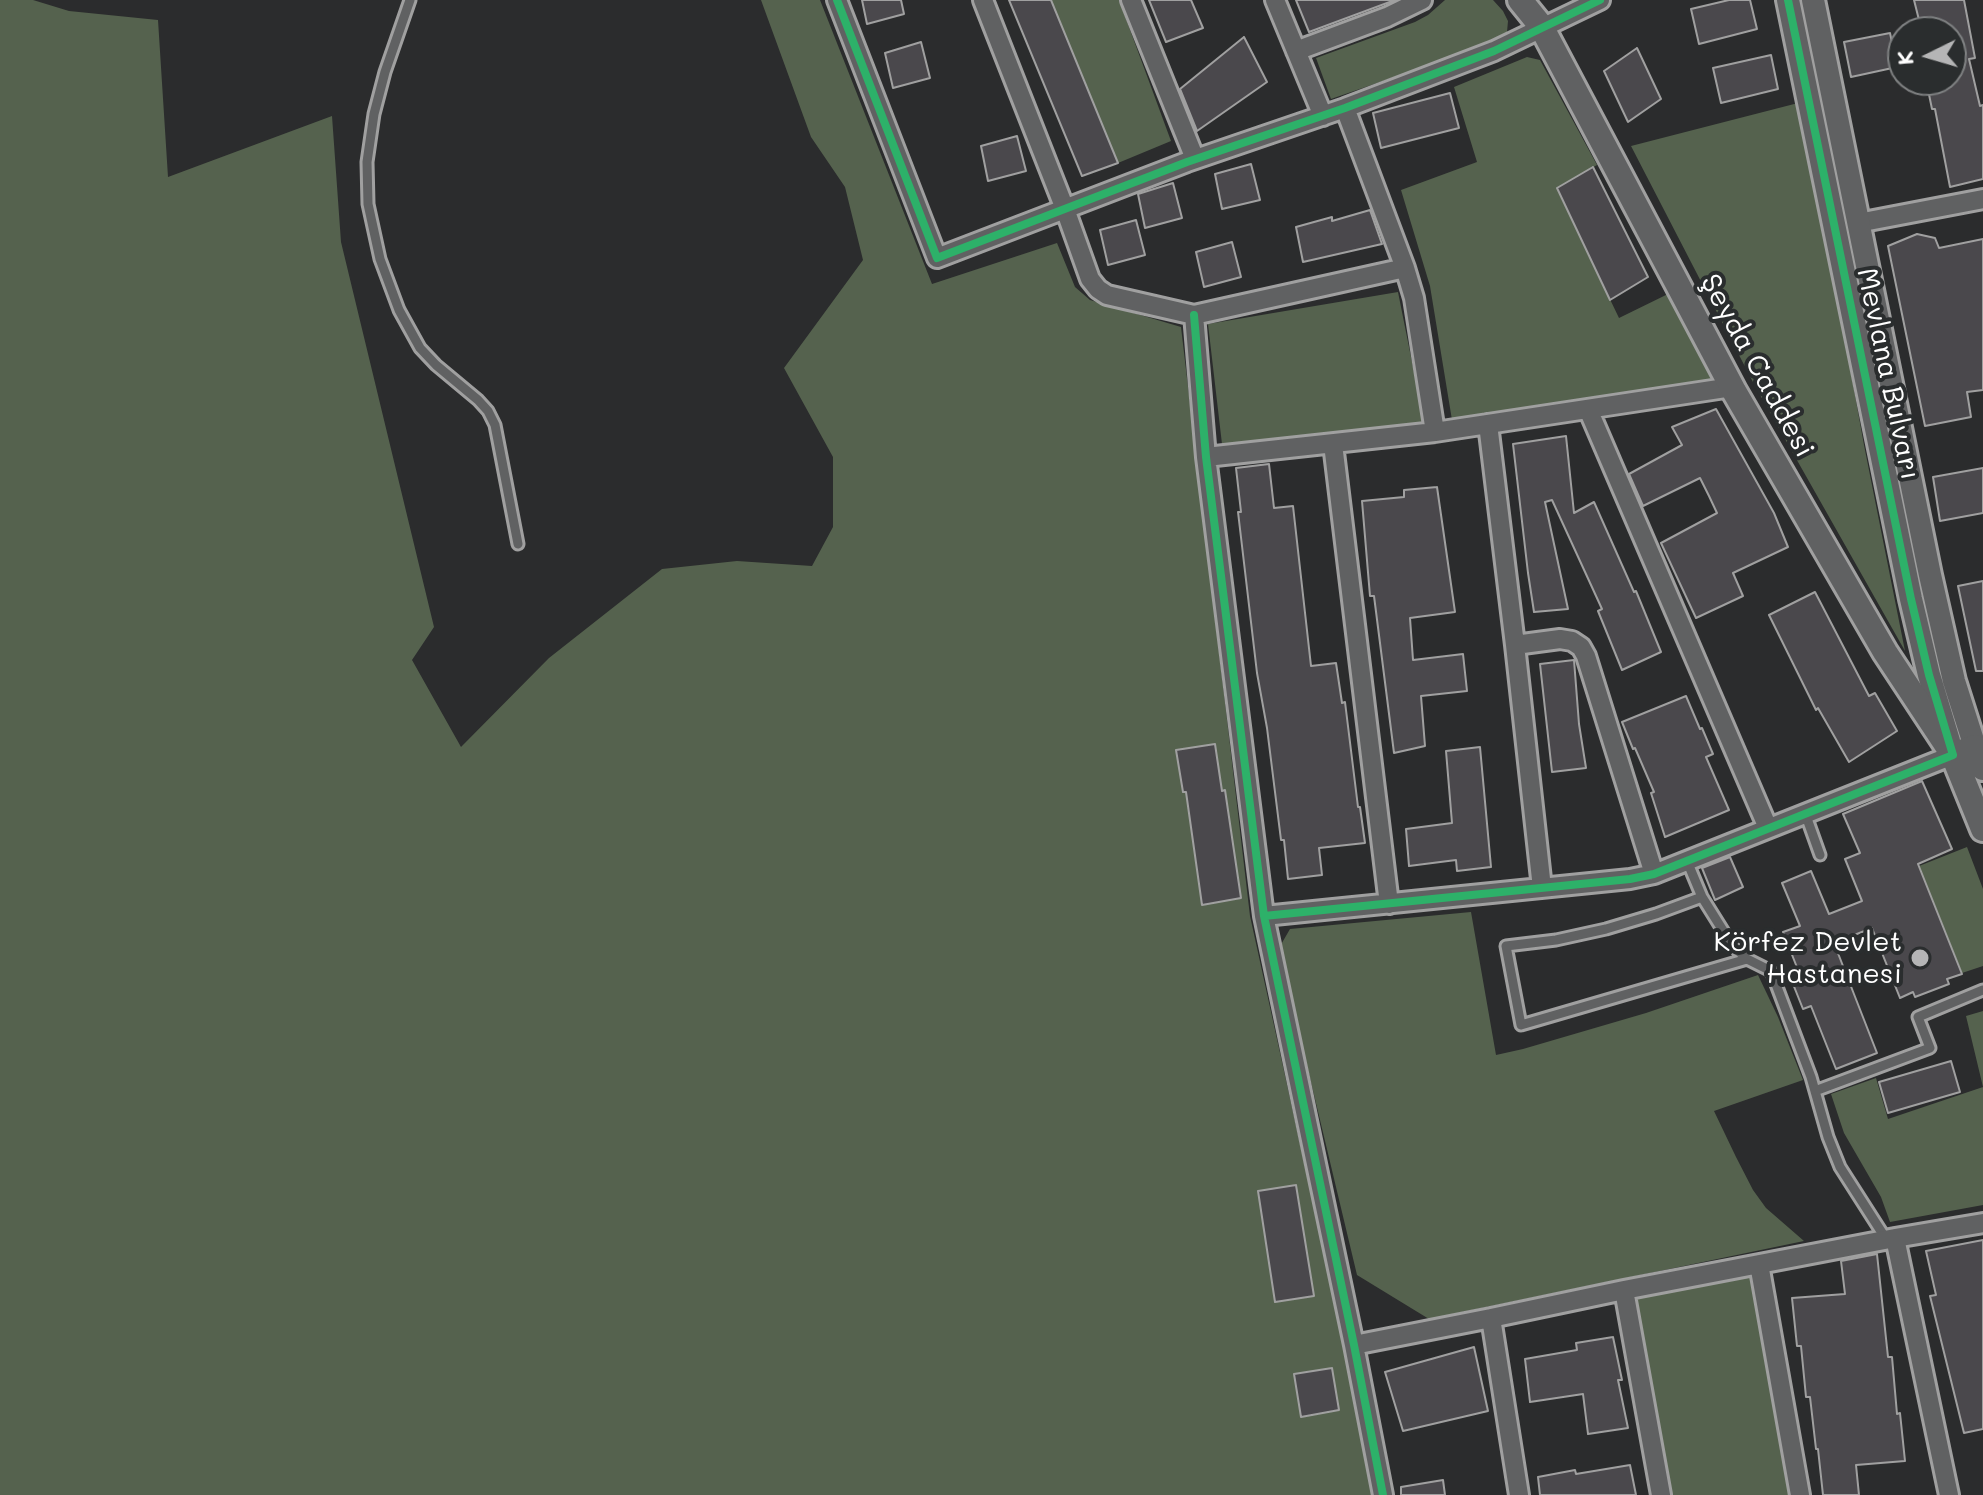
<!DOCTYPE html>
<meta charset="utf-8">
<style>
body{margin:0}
#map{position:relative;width:1983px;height:1495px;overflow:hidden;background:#2b2c2d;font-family:Mali,sans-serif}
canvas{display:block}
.north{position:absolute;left:1887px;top:16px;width:80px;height:80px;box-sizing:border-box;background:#2a2d2e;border:2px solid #7f8182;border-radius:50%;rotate:265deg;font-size:22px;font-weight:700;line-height:32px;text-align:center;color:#fff}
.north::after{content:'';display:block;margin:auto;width:28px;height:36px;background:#b5b5b6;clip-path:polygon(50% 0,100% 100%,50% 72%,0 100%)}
</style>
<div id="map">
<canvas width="1983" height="1495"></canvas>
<div class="north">K</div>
</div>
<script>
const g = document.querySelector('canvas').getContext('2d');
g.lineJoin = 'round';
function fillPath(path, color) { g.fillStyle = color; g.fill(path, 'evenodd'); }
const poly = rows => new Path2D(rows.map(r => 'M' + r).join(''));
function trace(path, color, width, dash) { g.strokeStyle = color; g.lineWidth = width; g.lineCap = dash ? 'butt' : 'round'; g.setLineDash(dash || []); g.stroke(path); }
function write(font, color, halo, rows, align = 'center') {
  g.font = font + ' Mali,sans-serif'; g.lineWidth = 8; g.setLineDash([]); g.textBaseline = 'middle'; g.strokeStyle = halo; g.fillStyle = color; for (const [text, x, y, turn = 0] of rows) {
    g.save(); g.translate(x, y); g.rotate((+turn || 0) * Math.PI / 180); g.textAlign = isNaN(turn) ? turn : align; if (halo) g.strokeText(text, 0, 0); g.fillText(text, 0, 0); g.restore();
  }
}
fillPath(poly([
 [0,0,33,0,69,11,158,20,168,177,332,116,341,242,434,627,412,660,461,747,549,658,662,569,737,561,812,566,833,527,833,457,784,368,863,260,845,187,811,137,761,0,820,0,932,284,1057,243,1075,287,1090,300,1181,327,1250,916,1377,1495,0,1495],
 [1051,0,1119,0,1171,141,1118,163],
 [1445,0,1493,0,1503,11,1508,21,1507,32,1495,42,1331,99,1316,58,1415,22,1428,15],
 [1527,57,1540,60,1597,165,1557,189,1619,318,1668,294,1716,381,1452,420,1430,286,1401,190,1477,162,1454,87],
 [1802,102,1864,445,1905,651,1755,386,1631,146],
 [1398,292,1424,422,1222,444,1208,324],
 [1967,847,1983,889,1983,966,1962,973,1919,866],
 [1471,912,1496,1055,1523,1049,1646,1013,1758,975,1778,1017,1803,1080,1714,1111,1736,1157,1753,1190,1766,1208,1804,1241,1429,1319,1357,1275,1279,948,1290,929],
 [1983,1011,1983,1205,1890,1222,1881,1197,1844,1133,1831,1094,1876,1078,1888,1119,1983,1087,1966,1016],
 [1759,1264,1800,1495,1661,1495,1624,1290]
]), '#55624e');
const building = poly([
 [862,0,901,0,904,14,867,24,862,0],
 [1009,0,1051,0,1118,163,1082,176,1009,0],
 [1149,0,1191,0,1203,28,1166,42,1149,0],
 [1296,0,1395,0,1309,32,1296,0],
 [1729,0,1750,0,1757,29,1699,44,1691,9,1729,0],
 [1914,0,1964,0,1975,58,1969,59,1980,106,1983,105,1983,179,1950,187,1935,109,1932,109,1926,80,1951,80,1951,32,1922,32,1914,0],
 [1890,33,1897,67,1851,77,1844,42,1890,33],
 [1244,37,1267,82,1197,131,1180,89,1244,37],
 [921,42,930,78,893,88,885,53,921,42],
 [1637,48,1661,99,1628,122,1604,71,1637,48],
 [1771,55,1778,89,1721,103,1713,68,1771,55],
 [1450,93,1459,128,1381,148,1373,113,1450,93],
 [1017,136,1026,171,988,181,981,146,1017,136],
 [1251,164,1260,200,1222,209,1215,174,1251,164],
 [1593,167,1648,277,1610,300,1557,188,1593,167],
 [1173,183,1182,218,1145,228,1138,194,1173,183],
 [1370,210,1382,244,1303,262,1296,227,1332,217,1332,221,1370,210],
 [1136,220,1145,255,1108,265,1100,230,1136,220],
 [1917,234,1935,238,1939,248,1983,239,1983,390,1967,392,1971,417,1925,426,1888,246,1917,234],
 [1232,242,1241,277,1204,287,1196,252,1232,242],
 [1716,409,1774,513,1788,547,1733,573,1743,596,1696,618,1661,543,1717,513,1709,496,1700,478,1643,506,1629,474,1682,445,1672,427,1716,409],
 [1566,436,1574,513,1594,502,1634,592,1636,591,1661,652,1622,670,1598,611,1602,609,1552,500,1545,502,1568,609,1534,612,1528,573,1513,444,1566,436],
 [1269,464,1274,508,1293,506,1311,666,1336,663,1342,703,1345,702,1358,807,1360,807,1365,843,1319,848,1322,875,1288,879,1284,840,1281,840,1267,728,1257,673,1238,512,1241,512,1236,468,1269,464],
 [1983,468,1983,513,1940,521,1933,477,1983,468],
 [1437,487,1455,612,1410,618,1413,660,1463,654,1467,691,1421,696,1425,746,1394,753,1374,596,1370,596,1362,501,1404,497,1404,490,1437,487],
 [1983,581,1983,671,1976,671,1958,586,1983,581],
 [1815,592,1869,696,1875,693,1897,731,1849,762,1818,708,1816,710,1769,615,1815,592],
 [1574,660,1579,724,1586,768,1552,772,1540,664,1574,660],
 [1686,696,1700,729,1702,728,1713,754,1706,757,1729,810,1665,837,1651,793,1654,792,1635,748,1633,749,1622,722,1686,696],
 [1215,744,1222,791,1225,790,1241,898,1202,905,1186,792,1183,792,1176,750,1215,744],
 [1480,747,1491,867,1457,871,1456,860,1409,866,1406,829,1452,823,1446,751,1480,747],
 [1922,781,1952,849,1918,864,1962,974,1947,979,1949,984,1915,997,1913,992,1900,998,1872,928,1834,943,1877,1053,1836,1069,1811,1006,1803,1009,1791,979,1800,975,1783,932,1800,926,1782,883,1811,871,1829,914,1862,901,1845,859,1860,853,1843,814,1922,781],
 [1730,857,1743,887,1715,900,1702,868,1730,857],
 [1951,1061,1960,1092,1888,1113,1879,1082,1951,1061],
 [1296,1185,1314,1296,1275,1302,1258,1191,1296,1185],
 [1983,1240,1983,1429,1964,1433,1930,1296,1936,1295,1926,1251,1983,1240],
 [1877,1254,1888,1357,1892,1357,1897,1414,1900,1413,1905,1461,1856,1465,1859,1495,1823,1495,1818,1449,1816,1449,1810,1397,1806,1397,1801,1346,1797,1346,1792,1298,1845,1294,1841,1261,1877,1254],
 [1613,1337,1622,1380,1618,1380,1628,1428,1588,1434,1583,1394,1530,1402,1525,1359,1577,1350,1576,1343,1613,1337],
 [1474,1347,1488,1411,1403,1431,1385,1372,1474,1347],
 [1332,1368,1339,1410,1301,1417,1294,1374,1332,1368],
 [1630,1465,1636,1495,1540,1495,1538,1477,1575,1470,1576,1474,1630,1465],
 [1443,1480,1445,1495,1401,1495,1401,1487,1443,1480]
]);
fillPath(building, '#4a484c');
trace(building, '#a0a0a0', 2);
const service = poly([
 [410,0,385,72,374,114,367,162,368,204,380,259,399,310,420,348,436,365,478,400,488,411,495,425,518,544],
 [1805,813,1820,855],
 [1687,861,1702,897,1732,945,1747,959,1771,971,1811,1077,1828,1137,1840,1167,1886,1239],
 [1702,897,1656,914,1606,929,1556,940,1506,946,1521,1025,1747,959],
 [1815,1091,1930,1048,1918,1017,1983,990]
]);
const minor = poly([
 [837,0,937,258,1187,162,1345,108,1494,51,1600,0],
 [983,0,1065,209,1090,279,1098,289,1107,295,1194,315,1405,268,1345,108],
 [1131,0,1195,159],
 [1275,0,1323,116],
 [1296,51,1387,17,1422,0],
 [1858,223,1983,199],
 [1405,268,1414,298,1435,432],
 [1194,315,1206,457,1264,916,1354,1345,1383,1495],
 [1588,409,1768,828],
 [1488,424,1515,645,1542,888],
 [1333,444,1389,904],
 [1206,457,1435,432,1732,387],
 [1515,645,1560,639,1572,641,1581,647,1586,656,1654,874],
 [1264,916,1630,879,1654,874,1953,755],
 [1895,1238,1949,1495],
 [1759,1264,1800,1495],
 [1624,1290,1661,1495],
 [1354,1345,1491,1318],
 [1519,1495,1491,1318,1624,1290,1895,1238,1983,1223]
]);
const tertiary = poly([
 [1788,0,1911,599,1929,675,1949,741],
 [1813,0,1930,575,1954,681,1975,747]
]);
const secondary = poly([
 [1520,0,1541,26,1734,391,1885,652,1953,755,1983,829],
 [1953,755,1975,747,1983,768]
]);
trace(service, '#a0a0a0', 15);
trace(minor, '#a0a0a0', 24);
trace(tertiary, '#a0a0a0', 28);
trace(secondary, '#a0a0a0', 30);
trace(service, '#606162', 9);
trace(minor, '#606162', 18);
trace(tertiary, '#606162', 22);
trace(secondary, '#606162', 24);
trace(poly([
 [837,0,937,258,1187,162,1345,108,1494,51,1600,0],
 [1194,315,1206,457,1264,916,1354,1345,1383,1495],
 [1264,916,1630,879,1654,874,1953,755,1929,675,1911,599,1788,0]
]), '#2db169', 8);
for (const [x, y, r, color] of [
 [1920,958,10,"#b5b5b6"]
]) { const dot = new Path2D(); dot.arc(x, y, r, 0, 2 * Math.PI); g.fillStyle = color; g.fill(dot); trace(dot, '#2a2d2e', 3); }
write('28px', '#fff', '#2a2d2e', [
 ["Şeyda Caddesi",1757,366,61],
 ["Mevlana Bulvarı",1888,374,78]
]);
write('28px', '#fff', '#2a2d2e', [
 ["Körfez Devlet",1902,942],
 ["Hastanesi",1902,974]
], 'right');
</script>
